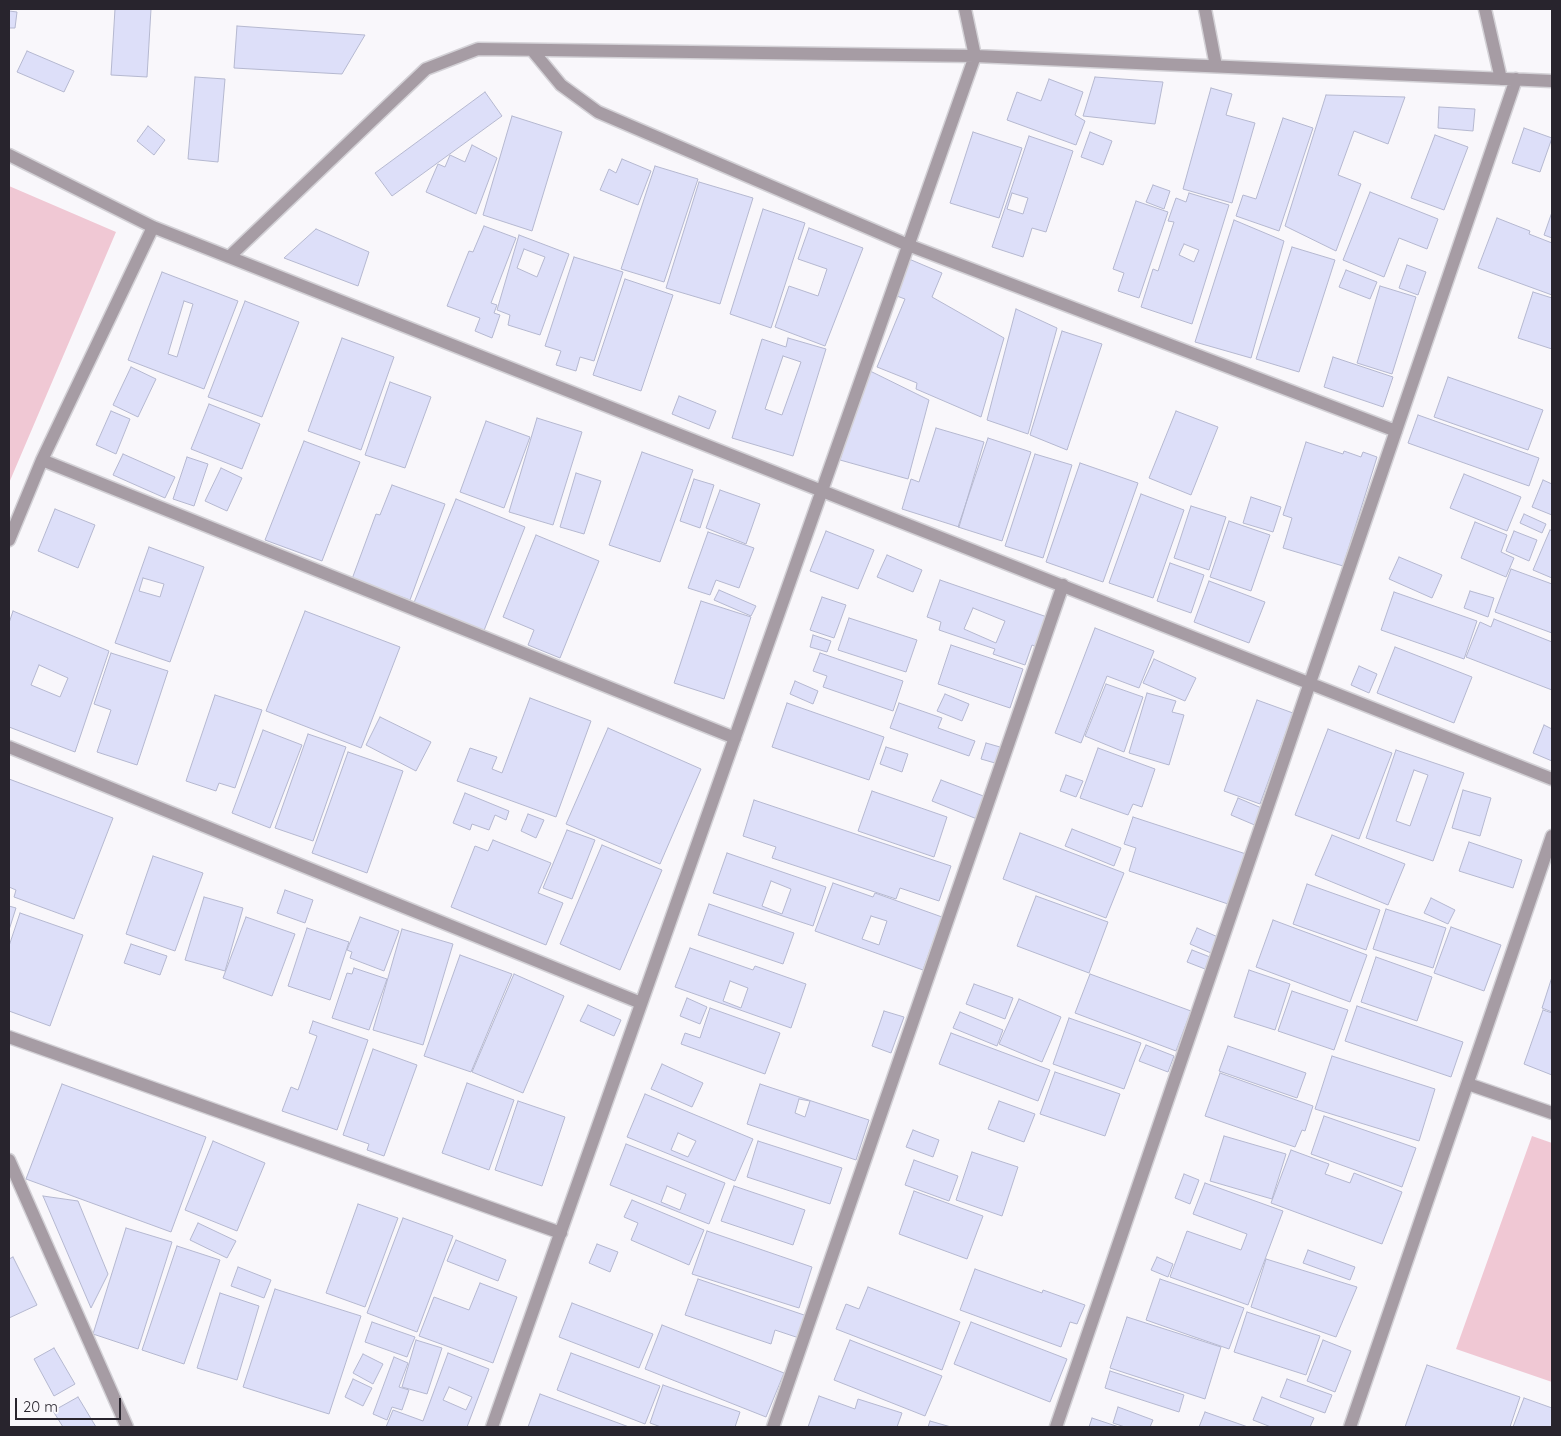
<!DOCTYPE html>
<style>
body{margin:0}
#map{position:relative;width:1561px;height:1436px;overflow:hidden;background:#f9f7fb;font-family:Quicksand,sans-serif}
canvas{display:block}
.frame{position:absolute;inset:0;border:10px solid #28242d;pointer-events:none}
.scale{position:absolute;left:15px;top:1398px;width:106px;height:22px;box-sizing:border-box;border:2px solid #28242d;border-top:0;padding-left:6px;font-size:15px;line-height:18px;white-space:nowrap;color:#28242d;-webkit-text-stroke:4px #f9f7fb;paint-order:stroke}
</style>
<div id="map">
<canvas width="1561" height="1436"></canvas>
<div class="frame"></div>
<div class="scale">20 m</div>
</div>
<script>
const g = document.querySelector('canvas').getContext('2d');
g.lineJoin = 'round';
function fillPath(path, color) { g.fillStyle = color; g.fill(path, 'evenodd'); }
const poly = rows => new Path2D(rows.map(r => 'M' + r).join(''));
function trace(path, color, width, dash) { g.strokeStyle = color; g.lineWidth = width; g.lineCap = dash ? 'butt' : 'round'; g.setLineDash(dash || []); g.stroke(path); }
fillPath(poly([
 [9,186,116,232,9,483],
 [1532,1136,1552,1143,1552,1382,1456,1349]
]), '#f0c8d4');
const building = poly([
 [115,9,151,9,147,77,111,75,115,9],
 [9,11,17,12,15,28,9,28,9,11],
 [237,26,365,35,342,74,234,68,237,26],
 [27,51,74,71,64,92,17,72,27,51],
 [195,77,225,79,218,162,188,159,195,77],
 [1095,77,1163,82,1155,124,1083,116,1095,77],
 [1049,79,1083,92,1075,115,1085,121,1076,145,1007,120,1017,92,1041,101,1049,79],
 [1211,88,1232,94,1226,115,1255,123,1232,203,1183,189,1211,88],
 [485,92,502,116,392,196,375,173,485,92],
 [1326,95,1405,97,1388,144,1354,131,1338,175,1361,184,1336,251,1285,226,1326,95],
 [1439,107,1475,109,1473,131,1438,128,1439,107],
 [512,116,562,132,532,231,483,215,512,116],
 [1283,118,1313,128,1279,231,1236,216,1243,195,1256,199,1283,118],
 [148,126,165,140,154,155,137,141,148,126],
 [1524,128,1552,138,1540,172,1512,163,1524,128],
 [973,132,1022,148,999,218,950,203,973,132],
 [1090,132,1112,141,1103,165,1081,157,1090,132],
 [1435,135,1468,147,1444,210,1411,198,1435,135],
 [1029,136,1073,151,1046,232,1032,228,1023,257,992,247,1029,136],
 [1012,193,1028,198,1023,214,1007,209,1012,193],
 [472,145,497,158,476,214,426,192,438,164,445,167,450,155,465,162,472,145],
 [622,159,651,171,638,205,600,190,609,169,616,173,622,159],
 [655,166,698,179,664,282,621,269,655,166],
 [699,182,753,198,720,304,666,288,699,182],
 [1153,185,1170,191,1164,209,1146,202,1153,185],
 [1370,192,1438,219,1427,249,1399,238,1384,277,1343,260,1370,192],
 [1189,193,1229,205,1192,324,1141,307,1153,269,1158,271,1174,222,1168,221,1176,198,1186,202,1189,193],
 [1184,244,1199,250,1194,262,1179,255,1184,244],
 [1136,201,1168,212,1139,298,1118,291,1124,273,1113,269,1136,201],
 [763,209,805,223,771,328,730,314,763,209],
 [1552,212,1552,238,1544,235,1552,212],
 [1497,218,1530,231,1529,234,1552,243,1552,295,1478,268,1497,218],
 [1234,220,1284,241,1251,358,1195,342,1234,220],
 [484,226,516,238,491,303,497,305,494,313,500,315,492,338,475,331,480,318,447,306,469,251,473,252,484,226],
 [809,228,863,248,825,346,775,327,789,286,818,296,827,269,798,259,809,228],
 [316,229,369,252,358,286,284,258,316,229],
 [519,235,569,254,540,335,508,325,510,315,497,310,519,235],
 [524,249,545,257,537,277,517,268,524,249],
 [1292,247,1335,260,1299,372,1256,359,1292,247],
 [574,257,623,272,594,361,580,357,576,371,556,365,561,351,545,346,574,257],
 [909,259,942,273,932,297,1004,338,981,417,916,389,917,383,877,367,905,299,894,295,909,259],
 [1407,265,1426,272,1418,295,1399,288,1407,265],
 [1346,270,1377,282,1370,299,1339,287,1346,270],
 [162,272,238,301,204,389,128,360,162,272],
 [184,301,193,304,177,357,168,354,184,301],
 [625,279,673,295,641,391,593,375,625,279],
 [1380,286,1416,297,1392,374,1357,363,1380,286],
 [1533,292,1552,298,1552,349,1518,338,1533,292],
 [245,301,299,322,262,417,208,397,245,301],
 [1016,309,1057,328,1028,434,987,420,1016,309],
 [1062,331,1102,344,1067,450,1030,435,1062,331],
 [342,338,394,357,361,450,308,431,342,338],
 [788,338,826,349,793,456,732,438,762,339,786,347,788,338],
 [783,356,801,362,782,415,765,409,783,356],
 [1333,357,1393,377,1383,407,1324,387,1333,357],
 [131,367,156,379,138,417,113,405,131,367],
 [866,369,929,400,908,479,840,460,866,369],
 [1448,377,1543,410,1528,450,1434,417,1448,377],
 [390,382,431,397,405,468,365,455,390,382],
 [679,396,716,411,709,429,672,414,679,396],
 [209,404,260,424,242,469,191,449,209,404],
 [111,411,130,419,116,454,96,445,111,411],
 [1176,411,1218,427,1191,495,1149,478,1176,411],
 [1418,415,1539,458,1529,486,1408,443,1418,415],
 [537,418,582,432,553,525,509,512,537,418],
 [486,421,530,437,504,508,460,492,486,421],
 [936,428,984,442,959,527,902,509,911,479,919,482,936,428],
 [988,438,1031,452,1002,541,958,527,988,438],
 [304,441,360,462,322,561,265,540,304,441],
 [1306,442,1343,454,1344,451,1361,457,1363,452,1377,457,1343,566,1283,548,1292,518,1283,515,1306,442],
 [642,452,693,470,660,562,609,545,642,452],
 [123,454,175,477,165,498,113,475,123,454],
 [1035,454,1072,465,1043,558,1005,546,1035,454],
 [187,457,208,464,194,506,173,499,187,457],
 [1080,463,1138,483,1103,582,1046,562,1080,463],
 [221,468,242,478,227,511,205,501,221,468],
 [576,473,601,481,584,534,560,527,576,473],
 [1464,474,1521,497,1507,531,1450,508,1464,474],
 [694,479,714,485,700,528,680,521,694,479],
 [1543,480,1552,484,1552,515,1532,507,1543,480],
 [392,485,445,504,410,600,352,579,376,514,380,515,392,485],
 [720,490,760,504,746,544,706,528,720,490],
 [1141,494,1184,510,1153,598,1109,583,1141,494],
 [1251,497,1281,507,1273,532,1243,523,1251,497],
 [456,499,525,527,483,633,413,605,456,499],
 [1191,506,1226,517,1209,570,1174,558,1191,506],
 [55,509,95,525,78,568,38,551,55,509],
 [1524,514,1546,524,1542,533,1520,523,1524,514],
 [1229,521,1270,535,1251,591,1210,577,1229,521],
 [1475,522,1507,535,1501,552,1514,558,1506,577,1461,558,1475,522],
 [1550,530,1552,531,1552,578,1533,570,1550,530],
 [826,531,874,550,858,589,810,571,826,531],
 [1514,531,1537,540,1529,561,1506,551,1514,531],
 [708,532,754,548,739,588,716,580,710,595,688,588,708,532],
 [536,535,599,561,560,658,528,645,534,630,503,617,536,535],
 [149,547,204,567,170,662,115,643,149,547],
 [143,578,164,584,160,597,139,591,143,578],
 [887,555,922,570,913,592,877,577,887,555],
 [1399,557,1442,575,1432,598,1389,579,1399,557],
 [1170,563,1204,575,1191,613,1157,601,1170,563],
 [1511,569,1552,584,1552,633,1495,612,1511,569],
 [940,580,1050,618,1039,648,1032,645,1025,665,993,654,995,649,939,630,941,622,927,617,940,580],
 [973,608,1005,621,996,643,964,629,973,608],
 [1209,581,1265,602,1249,643,1194,622,1209,581],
 [719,590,756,606,751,616,714,600,719,590],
 [1470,591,1494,598,1488,617,1464,608,1470,591],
 [1394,592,1477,621,1464,659,1381,630,1394,592],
 [822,597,846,605,834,638,810,630,822,597],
 [701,601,751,617,724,699,674,683,701,601],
 [13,611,109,651,75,752,9,727,9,623,13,611],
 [39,665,68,678,60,697,31,685,39,665],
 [305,611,400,647,361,748,266,711,305,611],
 [849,618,917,640,906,672,838,650,849,618],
 [1494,619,1552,642,1552,690,1466,657,1480,622,1491,627,1494,619],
 [1095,628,1154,651,1139,688,1107,676,1081,743,1055,733,1095,628],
 [813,635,831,641,827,652,810,647,813,635],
 [951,645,1023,669,1010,708,938,684,951,645],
 [1395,647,1472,677,1454,723,1377,693,1395,647],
 [111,653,168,671,137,765,97,752,111,710,94,704,111,653],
 [820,653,903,681,893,711,823,687,827,676,813,671,820,653],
 [1154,659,1196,678,1185,701,1143,683,1154,659],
 [1359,666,1377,674,1369,693,1351,685,1359,666],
 [795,681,818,691,813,704,790,694,795,681],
 [1106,684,1143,697,1124,752,1085,736,1106,684],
 [1147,693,1176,701,1172,712,1184,715,1169,765,1129,753,1147,693],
 [945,694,969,704,962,721,937,711,945,694],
 [215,695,262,710,235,788,219,783,216,791,186,781,215,695],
 [530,698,591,721,556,817,457,781,470,748,497,757,492,769,502,773,530,698],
 [1257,700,1293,713,1260,804,1224,791,1257,700],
 [787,703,884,737,869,780,772,747,787,703],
 [899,703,942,718,938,728,975,741,969,756,890,728,899,703],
 [380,717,431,742,416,771,366,745,380,717],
 [1544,725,1552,729,1552,761,1533,753,1544,725],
 [608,728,701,769,660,864,566,824,608,728],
 [1328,729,1392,753,1359,839,1295,815,1328,729],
 [263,730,302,745,270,828,232,813,263,730],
 [308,734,346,747,313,841,275,828,308,734],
 [986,743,1000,747,995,763,981,759,986,743],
 [886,747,908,754,902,772,880,764,886,747],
 [1098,748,1155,769,1142,807,1133,804,1128,815,1080,798,1098,748],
 [1396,750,1464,773,1433,861,1366,838,1396,750],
 [1414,770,1428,775,1410,826,1396,821,1414,770],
 [348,752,403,771,367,873,312,853,348,752],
 [1066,775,1083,781,1076,797,1060,791,1066,775],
 [9,779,113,818,74,919,14,897,16,890,9,887,9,779],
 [941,780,986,797,977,819,932,801,941,780],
 [1463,790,1491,798,1480,836,1452,828,1463,790],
 [872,791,947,817,934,857,858,831,872,791],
 [465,793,509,811,506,820,495,815,489,830,472,824,470,830,453,823,465,793],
 [1238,798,1264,809,1257,826,1231,815,1238,798],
 [754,800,951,866,939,901,900,888,896,899,772,858,776,847,743,836,754,800],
 [528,814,544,820,536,838,521,831,528,814],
 [1133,817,1246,854,1228,904,1129,871,1136,848,1124,844,1133,817],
 [1072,829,1121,848,1114,866,1065,846,1072,829],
 [567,830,595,840,572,899,543,888,567,830],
 [1020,833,1124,873,1106,918,1003,879,1020,833],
 [1332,835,1405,864,1388,905,1315,875,1332,835],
 [493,840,551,863,538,893,563,903,546,945,451,907,475,846,488,851,493,840],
 [1469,842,1522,860,1513,888,1459,871,1469,842],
 [602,845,662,870,620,970,560,944,602,845],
 [727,853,826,887,813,926,713,893,727,853],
 [771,881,791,889,782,914,762,906,771,881],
 [153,856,203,873,175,951,126,934,153,856],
 [833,883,873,897,875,893,942,917,923,970,815,931,833,883],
 [871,916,887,921,879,945,862,939,871,916],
 [1307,884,1380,910,1366,950,1293,924,1307,884],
 [285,890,313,900,305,923,277,913,285,890],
 [1036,896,1108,922,1089,973,1017,946,1036,896],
 [204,897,243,908,225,971,185,960,204,897],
 [1431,898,1455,910,1448,924,1424,913,1431,898],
 [709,904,794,933,783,964,698,935,709,904],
 [9,906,16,908,9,930,9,906],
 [1386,909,1446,928,1433,968,1373,949,1386,909],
 [20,913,83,935,50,1026,9,1011,9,946,20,913],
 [246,917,295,934,272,996,223,978,246,917],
 [360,917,399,931,384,971,350,958,352,952,347,950,360,917],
 [1273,920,1367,955,1350,1002,1256,967,1273,920],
 [1451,927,1501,945,1484,991,1434,973,1451,927],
 [307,928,349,942,330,1000,288,986,307,928],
 [1197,928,1218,937,1211,953,1190,944,1197,928],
 [402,929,453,944,423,1045,373,1030,402,929],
 [131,944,167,956,160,975,124,963,131,944],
 [690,948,753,970,755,966,806,984,791,1028,675,987,690,948],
 [730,981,748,988,741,1008,723,1001,730,981],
 [1192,950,1210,957,1205,969,1187,962,1192,950],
 [460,955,512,974,471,1072,424,1056,460,955],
 [1376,957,1432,977,1417,1021,1361,1002,1376,957],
 [354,968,387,979,369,1030,332,1018,347,973,352,974,354,968],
 [1249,970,1290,984,1275,1030,1234,1017,1249,970],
 [514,974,564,996,523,1093,472,1072,514,974],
 [1090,974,1191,1011,1176,1051,1075,1013,1090,974],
 [1552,977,1552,1012,1542,1008,1552,977],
 [974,984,1013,998,1005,1019,966,1004,974,984],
 [1292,991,1348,1010,1334,1050,1278,1031,1292,991],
 [687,998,707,1007,700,1024,680,1016,687,998],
 [1019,999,1061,1017,1042,1062,999,1044,1019,999],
 [588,1005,621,1020,614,1036,580,1021,588,1005],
 [1357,1006,1463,1042,1451,1077,1345,1041,1357,1006],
 [710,1008,780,1033,765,1074,681,1044,685,1033,700,1038,710,1008],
 [1543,1010,1552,1013,1552,1075,1524,1064,1543,1010],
 [884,1011,904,1017,891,1053,872,1046,884,1011],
 [960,1012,1003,1030,997,1046,953,1028,960,1012],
 [1069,1018,1141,1043,1124,1089,1053,1064,1069,1018],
 [313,1021,368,1040,337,1130,282,1111,291,1087,298,1090,317,1036,309,1033,313,1021],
 [951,1033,1050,1070,1038,1101,939,1064,951,1033],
 [1146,1045,1174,1056,1168,1072,1139,1061,1146,1045],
 [1228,1046,1306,1073,1297,1098,1219,1071,1228,1046],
 [373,1049,417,1065,384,1156,367,1150,369,1144,343,1135,373,1049],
 [1332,1056,1435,1089,1419,1141,1315,1109,1332,1056],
 [662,1064,703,1083,692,1107,651,1089,662,1064],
 [1055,1072,1120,1094,1105,1136,1040,1114,1055,1072],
 [1220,1073,1313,1106,1305,1131,1302,1130,1295,1147,1205,1116,1220,1073],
 [467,1083,514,1100,489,1170,442,1153,467,1083],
 [62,1084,206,1137,171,1232,26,1179,62,1084],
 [760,1084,869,1120,856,1160,747,1124,760,1084],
 [799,1099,810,1101,805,1117,795,1113,799,1099],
 [645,1094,753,1139,735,1181,627,1137,645,1094],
 [678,1133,696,1141,688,1157,671,1150,678,1133],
 [518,1101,565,1117,542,1186,495,1170,518,1101],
 [999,1101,1035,1114,1024,1142,988,1129,999,1101],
 [1324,1116,1416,1148,1402,1187,1311,1154,1324,1116],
 [913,1130,939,1140,933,1157,906,1147,913,1130],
 [1224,1136,1286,1154,1272,1199,1210,1181,1224,1136],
 [213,1141,265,1163,237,1231,185,1210,213,1141],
 [758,1141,842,1168,830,1204,747,1177,758,1141],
 [626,1144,725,1183,709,1224,610,1185,626,1144],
 [667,1186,686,1194,680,1210,661,1202,667,1186],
 [1291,1150,1329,1164,1325,1174,1350,1183,1354,1173,1402,1192,1382,1244,1271,1203,1291,1150],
 [972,1152,1018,1167,1002,1216,956,1200,972,1152],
 [914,1160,958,1176,949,1201,905,1185,914,1160],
 [1184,1174,1199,1180,1190,1204,1175,1198,1184,1174],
 [1205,1183,1283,1211,1248,1305,1170,1277,1187,1231,1241,1250,1247,1234,1193,1214,1205,1183],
 [734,1186,805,1210,793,1245,721,1221,734,1186],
 [914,1191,983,1216,967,1259,899,1234,914,1191],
 [43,1196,78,1201,108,1274,91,1308,43,1196],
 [632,1200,704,1230,689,1265,631,1240,638,1223,624,1217,632,1200],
 [358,1204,398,1218,365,1307,326,1293,358,1204],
 [403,1218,453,1236,417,1332,367,1313,403,1218],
 [198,1223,236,1241,227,1258,190,1240,198,1223],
 [126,1228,172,1242,138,1349,93,1334,126,1228],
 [707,1231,812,1267,799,1308,692,1274,707,1231],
 [456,1240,506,1260,498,1281,447,1261,456,1240],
 [597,1244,618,1252,610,1272,589,1263,597,1244],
 [177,1246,220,1260,184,1364,142,1350,177,1246],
 [1308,1250,1355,1267,1350,1280,1303,1263,1308,1250],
 [13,1257,37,1305,9,1318,9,1259,13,1257],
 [1157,1257,1173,1264,1168,1277,1151,1270,1157,1257],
 [1266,1259,1357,1287,1336,1337,1251,1307,1266,1259],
 [238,1267,271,1280,264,1298,231,1286,238,1267],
 [975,1269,1042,1293,1043,1290,1085,1305,1077,1324,1070,1322,1061,1347,960,1310,975,1269],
 [698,1279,810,1317,802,1339,775,1330,771,1344,685,1315,698,1279],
 [1160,1279,1244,1308,1229,1349,1146,1320,1160,1279],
 [480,1283,517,1297,493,1363,419,1336,434,1297,469,1310,480,1283],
 [868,1287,960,1322,942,1370,836,1329,846,1304,859,1309,868,1287],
 [275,1289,361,1316,329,1414,243,1387,275,1289],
 [220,1293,259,1306,237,1380,197,1368,220,1293],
 [572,1303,653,1334,639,1368,559,1337,572,1303],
 [1247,1312,1320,1336,1306,1375,1234,1352,1247,1312],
 [1127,1317,1221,1347,1205,1399,1110,1368,1127,1317],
 [372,1322,415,1337,407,1357,365,1342,372,1322],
 [971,1322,1067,1359,1050,1402,954,1364,971,1322],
 [662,1325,784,1373,766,1417,645,1369,662,1325],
 [416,1340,442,1348,427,1394,402,1387,416,1340],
 [850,1340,942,1376,925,1416,834,1380,850,1340],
 [1323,1340,1351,1351,1335,1392,1307,1381,1323,1340],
 [54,1348,75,1384,54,1396,34,1359,54,1348],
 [448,1353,489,1369,467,1427,386,1427,393,1410,423,1421,448,1353],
 [449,1387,472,1397,466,1410,443,1400,449,1387],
 [571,1353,660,1386,645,1424,557,1390,571,1353],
 [363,1354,383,1364,373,1384,353,1373,363,1354],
 [394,1357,408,1363,399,1387,409,1390,402,1410,392,1407,387,1420,373,1414,394,1357],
 [1427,1365,1520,1397,1510,1427,1405,1427,1427,1365],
 [1110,1371,1184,1395,1179,1412,1105,1388,1110,1371],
 [353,1379,372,1388,363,1406,345,1397,353,1379],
 [1287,1379,1332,1395,1325,1413,1280,1397,1287,1379],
 [663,1385,740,1412,735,1427,661,1427,650,1423,663,1385],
 [540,1394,629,1427,528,1427,540,1394],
 [819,1396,855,1409,858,1399,902,1413,897,1427,808,1427,819,1396],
 [78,1397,96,1427,63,1427,53,1411,78,1397],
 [1262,1397,1314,1418,1310,1427,1271,1427,1253,1420,1262,1397],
 [1524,1398,1552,1408,1552,1427,1513,1427,1524,1398],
 [1118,1407,1153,1420,1150,1427,1125,1427,1113,1423,1118,1407],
 [1205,1412,1248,1427,1199,1427,1205,1412],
 [1092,1418,1119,1427,1089,1427,1092,1418],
 [930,1421,951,1427,928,1427,930,1421]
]);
fillPath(building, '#dddff9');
trace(building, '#b5b8d0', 1);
const minor = poly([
 [1205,9,1216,66],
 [1485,9,1501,79],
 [532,50,561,85,598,112,908,245,1396,431],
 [9,155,153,227,1552,779],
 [229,257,426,69,478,49,975,56,1552,81],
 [42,460,735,738],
 [9,540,42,460,153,227],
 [9,747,641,1003],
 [9,1037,561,1233],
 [1468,1084,1552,1113],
 [9,1160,127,1427],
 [492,1427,975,56,965,9],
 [773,1427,1063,585],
 [1056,1427,1516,79],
 [1350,1427,1552,836]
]);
trace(minor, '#d3d1d6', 15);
trace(minor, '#a69ca4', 12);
</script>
